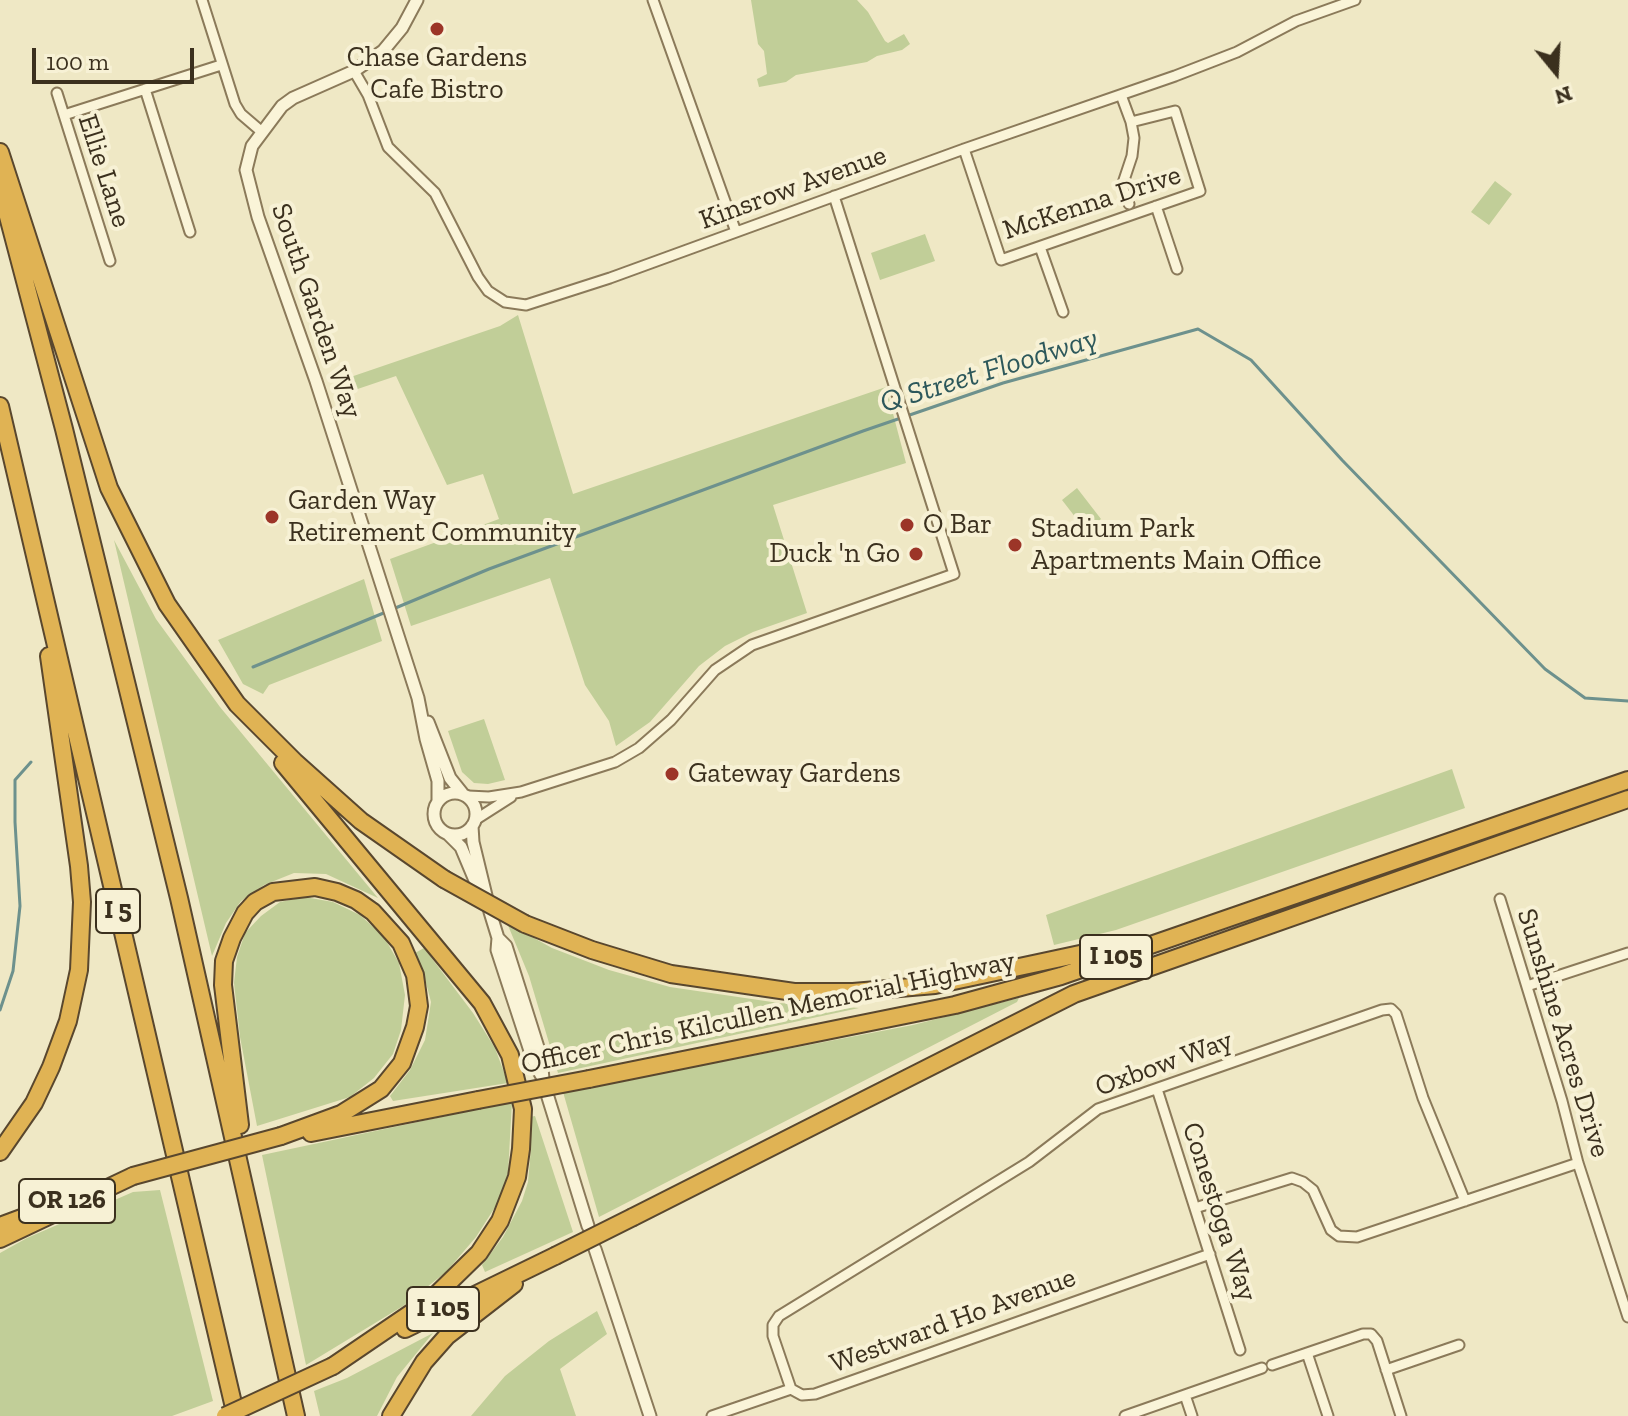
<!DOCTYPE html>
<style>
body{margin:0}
#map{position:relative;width:1628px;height:1416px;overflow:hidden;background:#efe8c5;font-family:"Zilla Slab",serif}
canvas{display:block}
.north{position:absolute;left:1516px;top:32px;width:80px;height:80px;-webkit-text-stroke:6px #f7f1d5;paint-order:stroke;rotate:162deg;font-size:22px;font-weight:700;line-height:32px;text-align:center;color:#3b301e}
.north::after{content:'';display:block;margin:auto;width:28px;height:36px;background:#3b301e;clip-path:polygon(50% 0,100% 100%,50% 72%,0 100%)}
.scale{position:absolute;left:32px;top:48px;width:162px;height:36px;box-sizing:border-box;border:4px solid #3b301e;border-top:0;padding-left:10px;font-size:24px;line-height:28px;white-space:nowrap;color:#3b301e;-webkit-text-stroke:6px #f7f1d5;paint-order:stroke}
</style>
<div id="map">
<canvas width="1628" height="1416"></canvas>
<div class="north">N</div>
<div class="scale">100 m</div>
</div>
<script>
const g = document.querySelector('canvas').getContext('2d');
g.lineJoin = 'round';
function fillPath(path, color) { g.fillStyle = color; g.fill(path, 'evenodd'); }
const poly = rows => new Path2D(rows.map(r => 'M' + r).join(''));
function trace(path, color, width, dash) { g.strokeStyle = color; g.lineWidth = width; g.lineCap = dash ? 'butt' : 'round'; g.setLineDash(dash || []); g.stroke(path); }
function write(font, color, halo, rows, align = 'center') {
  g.font = font + ' "Zilla Slab",serif'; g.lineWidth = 8; g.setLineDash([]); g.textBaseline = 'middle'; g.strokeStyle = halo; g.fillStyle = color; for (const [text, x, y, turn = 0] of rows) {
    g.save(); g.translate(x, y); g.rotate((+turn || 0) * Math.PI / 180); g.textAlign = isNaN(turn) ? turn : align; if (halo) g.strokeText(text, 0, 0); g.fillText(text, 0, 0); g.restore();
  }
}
fillPath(poly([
 [751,0,857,0,868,12,885,41,888,43,904,34,910,44,902,50,877,56,867,62,796,75,786,82,759,87,757,79,767,74,764,51,758,44],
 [1495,181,1512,194,1489,225,1471,212],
 [925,234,935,261,880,280,871,253],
 [518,315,573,494,886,387,906,463,773,505,807,613,753,632,725,646,699,666,650,722,616,746,609,721,585,685,550,578,411,626,390,559,499,519,483,474,447,485,396,376,337,396,333,383,500,326],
 [1077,488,1101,519,1086,531,1062,500],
 [114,540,156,619,220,707,378,898,326,874,294,873,264,885,241,901,226,923,212,956],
 [364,579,382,641,269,685,263,694,243,684,218,640],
 [484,719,505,780,488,784,474,783,462,772,448,731],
 [1452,769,1465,808,1116,930,1054,945,1046,915],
 [305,897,333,902,360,915,384,937,399,963,405,995,401,1030,393,1054,374,1078,350,1097,257,1126,240,1037,234,983,237,957,245,933,261,916,280,902],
 [507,923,552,948,609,970,670,987,779,1003,859,1008,558,1073,529,976],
 [424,948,473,1013,495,1048,508,1083,393,1101,390,1096,410,1070,425,1040,431,1002,424,975,415,953],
 [1019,998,1017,1002,599,1217,563,1092,913,1025],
 [512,1102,508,1173,499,1201,476,1237,446,1272,403,1306,306,1365,262,1155],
 [535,1116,573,1232,485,1272,482,1265,503,1237,522,1201,528,1182,531,1148,530,1117],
 [160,1190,213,1401,172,1416,0,1416,0,1253,27,1238,133,1192],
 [597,1311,607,1334,560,1369,576,1416,471,1416,505,1376,549,1341],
 [433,1333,397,1377,377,1416,320,1416,314,1391,347,1378]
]), '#c1ce98');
trace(poly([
 [393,609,489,569,863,431,1003,383,1198,329,1251,360,1342,460,1545,669,1585,698,1628,701],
 [253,667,386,612],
 [0,1010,13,971,20,906,15,822,15,780,31,762]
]), '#6d918d', 3);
const minor = poly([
 [202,0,235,104,241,114,262,132],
 [653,0,736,232],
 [354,71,368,95,388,147,435,193,478,277,488,291,505,302,526,305,610,278,964,149,1175,76,1237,52,1296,21,1355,0],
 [145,89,190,232],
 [57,93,110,261],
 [64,115,221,65],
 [964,149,1001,260,1200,191,1175,111,1131,122,1121,95],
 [1129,204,1122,186,1132,156,1134,138,1131,122],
 [1156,206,1177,269],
 [1040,247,1063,312],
 [468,796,489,797,521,792,615,762,639,748,671,720,715,670,752,645,954,574,834,196],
 [475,820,511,797],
 [1500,899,1562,1101,1578,1163,1628,1317],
 [1527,986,1628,953],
 [1157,1089,1240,1350],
 [1195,1208,1292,1178,1303,1182,1313,1190,1331,1230,1339,1236,1357,1237,1578,1163],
 [1307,1353,1328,1416],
 [1272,1365,1363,1334,1371,1334,1377,1341,1401,1416],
 [1386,1370,1459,1345],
 [791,1389,773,1336,773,1325,779,1316,1029,1162,1098,1109,1382,1010,1391,1009,1396,1014,1423,1098,1465,1201],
 [1185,1395,1192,1416],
 [712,1416,791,1389,802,1395,815,1394,1210,1254],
 [1125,1416,1262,1368]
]);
const tertiary = poly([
 [417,0,402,28,383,51,354,71,293,98,282,106,252,146,246,170,258,217,316,381,418,698,426,739,438,781,438,801],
 [428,722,450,778,462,793],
 '434 814a21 21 0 1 1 42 0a21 21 0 1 1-42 0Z',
 [472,826,473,842,490,912,498,938,506,946,541,1057,543,1079],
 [448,834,461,847,482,897],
 [498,938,497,950,533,1060,541,1075],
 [547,1094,588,1226],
 [595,1249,650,1416]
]);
const motorway = poly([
 [0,152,109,488,167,604,237,704,295,762,361,821,444,879],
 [0,186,64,429,179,898,296,1416],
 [0,406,236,1416],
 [283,763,482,1003,510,1055,523,1109,521,1149,517,1177,500,1221,479,1253,433,1298,333,1366],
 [525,924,592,950,671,974,794,992,853,992,935,985,1122,945],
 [589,1079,955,1005,1061,976,1628,780],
 [240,1125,223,985,224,961,232,938,245,913,255,902,273,892,315,887,337,892,356,900,373,912,401,943,415,975,419,1006,415,1027,402,1063,381,1089,341,1114,281,1136],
 [311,1133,478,1100],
 [0,1152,34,1103,51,1067,68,1021,79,970,82,902,79,866,49,656],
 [633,1217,1074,994,1628,799],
 [0,1226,27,1216],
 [0,1239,133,1176],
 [405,1329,555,1256],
 [391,1416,424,1362,447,1336,514,1284]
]);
trace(minor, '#8b7a5a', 13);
trace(tertiary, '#8b7a5a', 15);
trace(motorway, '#59472e', 20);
trace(minor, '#faf4d8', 9);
trace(tertiary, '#faf4d8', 11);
trace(motorway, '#e0b354', 16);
const motorwayBridge = poly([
 [444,879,525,924],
 [478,1100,589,1079],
 [133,1176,281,1136],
 [555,1256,633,1217],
 [225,1416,333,1366]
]);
trace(motorwayBridge, '#59472e', 20, []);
trace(motorwayBridge, '#e0b354', 16);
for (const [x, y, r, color] of [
 [437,29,8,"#9c3528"],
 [272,517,8,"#9c3528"],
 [907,525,8,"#9c3528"],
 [1015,545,8,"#9c3528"],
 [916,554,8,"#9c3528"],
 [672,774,8,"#9c3528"]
]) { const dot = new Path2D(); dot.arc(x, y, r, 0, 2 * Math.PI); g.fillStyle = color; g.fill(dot); trace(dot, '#f7f1d5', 3); }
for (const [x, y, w] of [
 [118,911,44],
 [1116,957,72],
 [67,1201,96],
 [443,1309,72]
]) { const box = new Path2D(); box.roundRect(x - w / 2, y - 22, w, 44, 6); g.fillStyle = '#f7f1d5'; g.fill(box); trace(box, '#3b301e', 2); }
write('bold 26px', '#3b301e', null, [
 ["I 5",118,911],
 ["I 105",1116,957],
 ["OR 126",67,1201],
 ["I 105",443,1309]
]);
write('28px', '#3b301e', '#f7f1d5', [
 ["Chase Gardens",437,58,"center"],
 ["Cafe Bistro",437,90,"center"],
 ["Garden Way",288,501],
 ["Retirement Community",288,533],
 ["O Bar",923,525],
 ["Stadium Park",1031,529],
 ["Apartments Main Office",1031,561],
 ["Duck 'n Go",900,554,"right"],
 ["Gateway Gardens",688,774]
], 'left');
write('28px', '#3b301e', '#f7f1d5', [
 ["Ellie Lane",104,171,72],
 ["Kinsrow Avenue",793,188,-20],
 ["McKenna Drive",1092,203,-18],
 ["South Garden Way",316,311,71],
 ["Officer Chris Kilcullen Memorial Highway",768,1013,-12],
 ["Sunshine Acres Drive",1563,1033,73],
 ["Oxbow Way",1164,1064,-20],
 ["Conestoga Way",1219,1212,72],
 ["Westward Ho Avenue",953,1321,-20]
]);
write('italic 30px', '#2d585b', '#f7f1d5', [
 ["Q Street Floodway",989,371,-17]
]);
</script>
